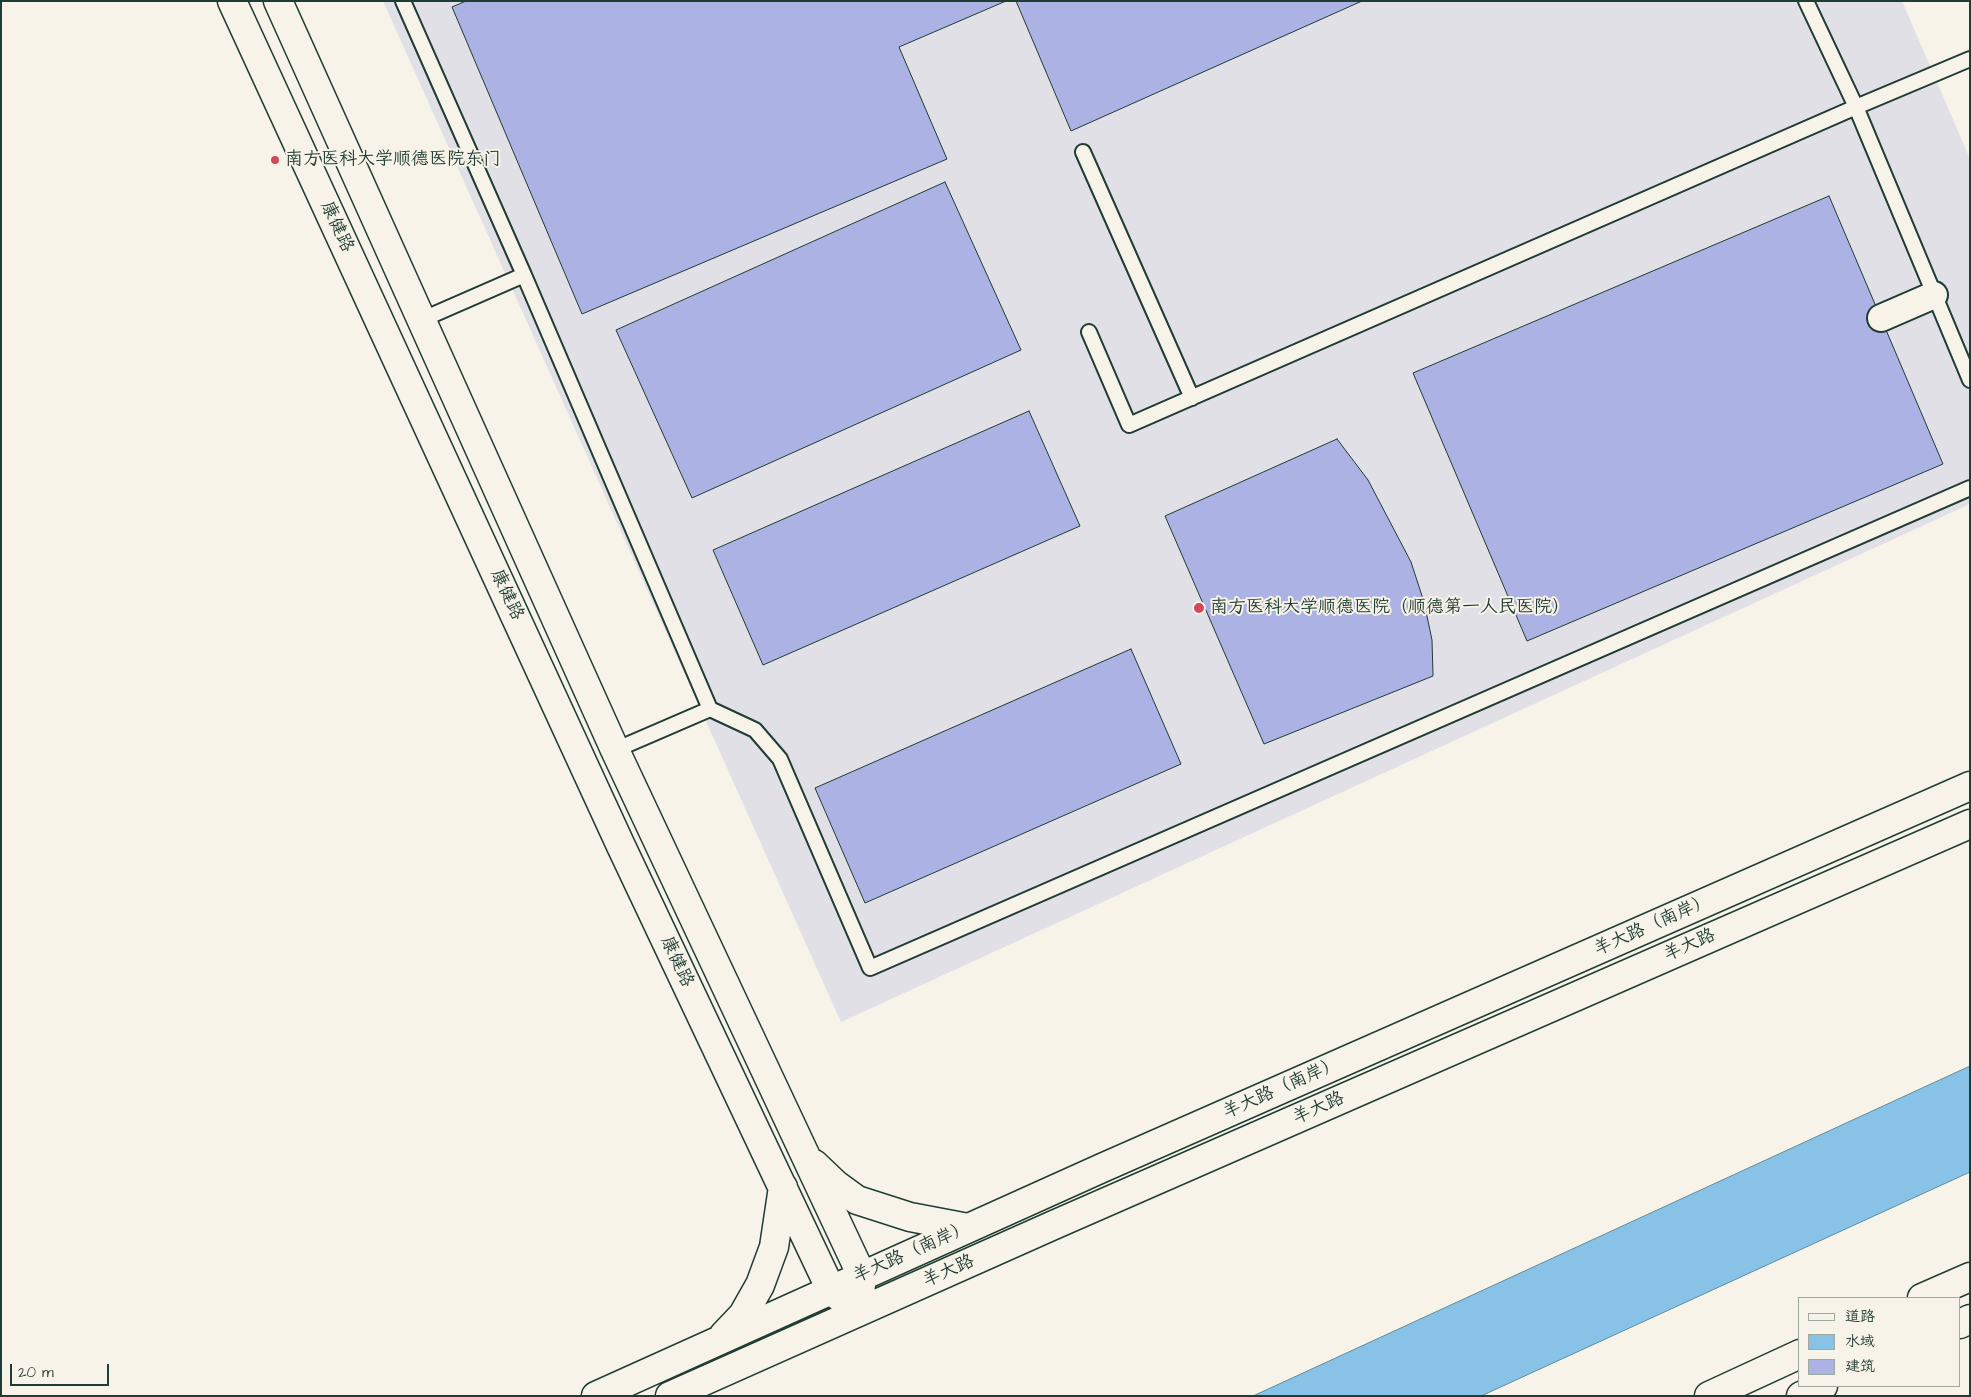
<!DOCTYPE html>
<meta charset="utf-8">
<style>
body{margin:0}
#map{position:relative;width:1971px;height:1397px;overflow:hidden;background:#f7f3e8;font-family:"Architects Daughter","LXGW WenKai TC",sans-serif}
canvas{display:block}
.frame{position:absolute;inset:0;border:2px solid #1f3d34;pointer-events:none}
.legend{position:absolute;left:1798px;top:1297px;width:162px;height:90px;box-sizing:border-box;background:#f7f3e8;border:1px solid #a1aaa0;margin:0;padding:6px 9px;list-style:none;font-size:15px;color:#1f3d34}
.legend li{display:flex;align-items:center;gap:10px;height:25px}
.legend b{width:25px;border:1px solid #a1aaa0}
.scale{position:absolute;left:10px;top:1364px;width:99px;height:22px;box-sizing:border-box;border:2px solid #1f3d34;border-top:0;padding-left:6px;font-size:15px;line-height:18px;white-space:nowrap;color:#1f3d34;-webkit-text-stroke:4px #f7f3e8;paint-order:stroke}
</style>
<div id="map">
<canvas width="1971" height="1397"></canvas>
<div class="frame"></div>
<ul class="legend">
<li><b style="height:6px;background:#f7f3e8"></b>道路</li>
<li><b style="height:14px;background:#88c2e7"></b>水域</li>
<li><b style="height:14px;background:#acb2e3"></b>建筑</li>
</ul>
<div class="scale">20 m</div>
</div>
<script>
const g = document.querySelector('canvas').getContext('2d');
g.lineJoin = 'round';
function fillPath(path, color) { g.fillStyle = color; g.fill(path, 'evenodd'); }
const poly = rows => new Path2D(rows.map(r => 'M' + r).join(''));
function trace(path, color, width, dash) { g.strokeStyle = color; g.lineWidth = width; g.lineCap = dash ? 'butt' : 'round'; g.setLineDash(dash || []); g.stroke(path); }
function write(font, color, halo, rows, align = 'center') {
  g.font = font + ' "Architects Daughter","LXGW WenKai TC",sans-serif'; g.lineWidth = 4; g.setLineDash([]); g.textBaseline = 'middle'; g.strokeStyle = halo; g.fillStyle = color; for (const [text, x, y, turn = 0] of rows) {
    g.save(); g.translate(x, y); g.rotate((+turn || 0) * Math.PI / 180); g.textAlign = isNaN(turn) ? turn : align; if (halo) g.strokeText(text, 0, 0); g.fillText(text, 0, 0); g.restore();
  }
}
fillPath(poly([
 [383,1,1902,1,1970,159,1970,504,841,1022]
]), '#e0e0e6');
const water = poly([
 [1970,1066,1970,1172,1481,1396,1253,1396,1970,1066]
]);
fillPath(water, '#88c2e7');
trace(water, '#5e8d9f', 1);
const building = poly([
 [466,1,1006,1,899,47,947,159,582,314,452,7,466,1],
 [1016,1,1362,1,1071,131,1016,1],
 [945,182,1021,350,692,498,616,330,945,182],
 [1829,196,1943,464,1527,641,1413,373,1829,196],
 [1029,411,1080,526,763,665,713,550,1029,411],
 [1337,439,1368,480,1411,562,1424,602,1432,640,1433,676,1264,744,1165,516,1337,439],
 [1131,649,1181,764,865,903,815,788,1131,649]
]);
fillPath(building, '#acb2e3');
trace(building, '#1f3d34', 1);
const service = poly([
 [403,1,524,275,421,320],
 [1970,59,1856,107,1970,380],
 [1083,152,1192,398],
 [524,275,710,709,755,730,780,759,870,968,1970,488],
 [1089,332,1129,425,1856,107,1806,1],
 [615,750,710,709]
]);
const minor = poly([
 [1881,318,1934,295]
]);
const tertiary = poly([
 [232,1,621,846,831,1290,858,1312],
 [278,1,615,750,862,1276,860,1293],
 [814,1164,835,1184,857,1200,910,1217,968,1228],
 [724,1335,743,1315,760,1285,774,1247,783,1187],
 [596,1396,1102,1168,1970,786],
 [670,1396,1056,1224,1970,824]
]);
const secondary = poly([
 [1922,1298,1970,1277],
 [1960,1324,1970,1319],
 [1709,1396,1800,1354],
 [1801,1396,1823,1386]
]);
trace(service, '#1f3d34', 18);
trace(minor, '#1f3d34', 30);
trace(tertiary, '#1f3d34', 31);
trace(secondary, '#1f3d34', 31);
trace(service, '#f7f3e8', 14);
trace(minor, '#f7f3e8', 26);
trace(tertiary, '#f7f3e8', 28);
trace(secondary, '#f7f3e8', 28);
for (const [x, y, r, color] of [
 [275,160,5,"#d1495b"],
 [1199,608,6,"#d1495b"]
]) { const dot = new Path2D(); dot.arc(x, y, r, 0, 2 * Math.PI); g.fillStyle = color; g.fill(dot); trace(dot, '#f7f3e8', 2); }
write('18px', '#1f3d34', '#f7f3e8', [
 ["南方医科大学顺德医院东门",285,160],
 ["南方医科大学顺德医院（顺德第一人民医院）",1210,608]
], 'left');
write('18px', '#1f3d34', '#f7f3e8', [
 ["康健路",336,227,65],
 ["康健路",506,595,65],
 ["羊大路（南岸）",1653,926,-24],
 ["羊大路",1690,946,-24],
 ["康健路",676,962,65],
 ["羊大路（南岸）",1282,1089,-24],
 ["羊大路",1319,1109,-24],
 ["羊大路（南岸）",912,1253,-24],
 ["羊大路",949,1272,-24]
]);
</script>
